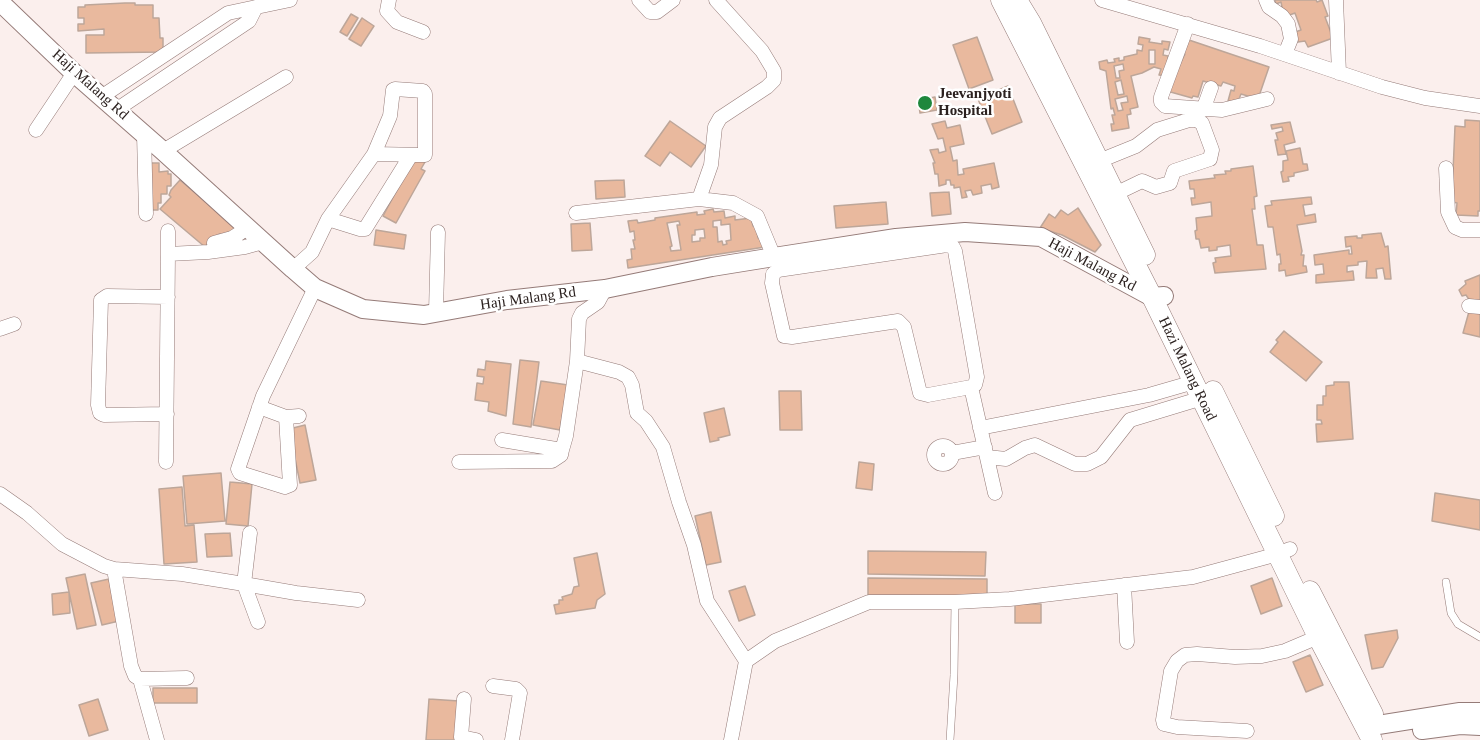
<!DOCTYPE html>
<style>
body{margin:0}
canvas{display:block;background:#fbefed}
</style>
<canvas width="1480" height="740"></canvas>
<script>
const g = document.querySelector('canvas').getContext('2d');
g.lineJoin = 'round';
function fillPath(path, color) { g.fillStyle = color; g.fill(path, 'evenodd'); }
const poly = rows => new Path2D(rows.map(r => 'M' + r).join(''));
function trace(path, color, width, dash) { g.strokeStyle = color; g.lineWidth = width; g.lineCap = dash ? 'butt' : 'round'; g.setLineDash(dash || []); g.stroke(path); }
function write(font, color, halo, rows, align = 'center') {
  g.font = font + ' Georgia,serif'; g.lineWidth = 5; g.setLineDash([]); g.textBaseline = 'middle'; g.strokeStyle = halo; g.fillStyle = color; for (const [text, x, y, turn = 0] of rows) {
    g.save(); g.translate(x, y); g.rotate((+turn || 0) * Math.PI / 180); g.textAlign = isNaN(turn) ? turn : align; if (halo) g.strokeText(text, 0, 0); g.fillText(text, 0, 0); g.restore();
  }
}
const building = poly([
 [1275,0,1316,0,1317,2,1322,0,1328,16,1325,17,1333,38,1308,47,1305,41,1298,42,1295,32,1301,30,1295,13,1284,17,1281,2,1276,4,1275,0],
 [125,3,135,3,135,5,153,5,153,18,159,18,160,38,163,38,163,52,86,53,86,35,104,35,104,29,78,31,78,24,84,24,84,18,78,18,78,7,85,7,85,5,125,3],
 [351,14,358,18,347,36,340,32,351,14],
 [362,18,374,26,361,46,349,39,362,18],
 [977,37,993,80,969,89,953,45,977,37],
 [1139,37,1150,39,1149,42,1162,44,1162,41,1170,42,1168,50,1164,49,1163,55,1168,56,1166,76,1159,75,1161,69,1154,67,1142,73,1131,76,1138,107,1130,109,1131,114,1127,115,1129,128,1112,131,1111,124,1114,124,1112,115,1115,115,1113,108,1111,109,1106,71,1100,69,1099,62,1107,60,1108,63,1115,62,1114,59,1119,58,1119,61,1124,60,1124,57,1137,54,1137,50,1142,51,1143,45,1138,44,1139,37],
 [1149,50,1155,50,1155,64,1149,64,1149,50],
 [1123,64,1124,70,1119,71,1120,78,1116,78,1114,66,1123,64],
 [1121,80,1124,94,1118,95,1115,82,1121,80],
 [1127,96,1128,102,1121,103,1123,110,1118,111,1115,99,1127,96],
 [1189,40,1269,67,1258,99,1241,94,1237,104,1228,101,1231,90,1234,91,1235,86,1223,82,1221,86,1203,81,1198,97,1193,96,1192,98,1167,91,1185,54,1184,53,1189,40],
 [1008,86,1022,122,992,134,978,99,1008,86],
 [935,97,937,110,920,113,918,100,935,97],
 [1465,120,1480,121,1480,211,1478,211,1478,216,1456,215,1457,203,1453,202,1452,195,1455,126,1465,127,1465,120],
 [670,121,706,146,691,167,670,152,660,166,645,156,670,121],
 [945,121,947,128,960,125,964,144,950,147,953,161,957,160,958,175,964,174,963,169,994,163,999,187,992,189,991,184,981,186,982,193,973,195,971,190,965,191,967,197,962,198,960,187,954,188,954,185,951,185,950,180,946,180,946,184,939,186,938,174,935,174,933,163,935,163,930,150,938,149,939,153,946,151,943,138,938,139,932,124,945,121],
 [1290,122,1295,142,1284,145,1286,154,1278,155,1275,140,1278,140,1276,133,1283,131,1282,127,1272,129,1271,125,1290,122],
 [1300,148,1303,164,1307,164,1308,170,1294,173,1294,176,1288,177,1289,181,1283,182,1281,172,1283,171,1283,161,1288,160,1286,151,1300,148],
 [415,157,425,162,421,169,425,171,396,223,383,216,415,157],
 [146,163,159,163,159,172,168,171,168,174,171,174,171,186,167,186,167,194,161,194,161,203,158,203,158,210,148,210,146,163],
 [1253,166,1257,196,1254,197,1255,209,1252,209,1257,245,1263,245,1266,269,1215,273,1213,263,1216,262,1215,258,1231,256,1230,245,1217,247,1217,250,1209,251,1209,247,1201,248,1199,239,1196,239,1195,231,1197,230,1196,218,1212,216,1211,202,1192,205,1191,198,1195,198,1194,189,1190,189,1189,181,1215,178,1214,175,1226,174,1225,171,1231,171,1231,169,1253,166],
 [180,180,235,227,227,236,219,234,214,240,212,238,205,247,160,209,171,197,169,195,171,190,180,180],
 [624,180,625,197,596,199,595,181,624,180],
 [949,192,951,214,932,216,930,193,949,192],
 [1311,197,1312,204,1303,205,1305,216,1315,214,1316,222,1297,225,1302,251,1301,255,1304,255,1303,266,1306,266,1307,272,1286,276,1285,270,1279,271,1279,264,1281,264,1280,254,1277,255,1273,227,1268,227,1265,206,1272,205,1271,201,1311,197],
 [886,202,888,224,836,228,834,206,886,202],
 [1078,208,1101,245,1095,252,1062,235,1040,228,1049,214,1055,218,1061,210,1068,215,1078,208],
 [713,209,714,212,724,211,725,218,735,216,735,220,751,218,753,226,756,225,758,238,764,238,765,247,628,268,627,260,632,259,631,249,635,249,633,240,635,240,634,231,630,232,628,221,637,220,638,223,655,220,655,218,697,212,697,215,705,214,704,211,713,209],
 [721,220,721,225,730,224,731,240,726,241,727,244,723,245,722,241,718,242,717,227,713,227,713,221,721,220],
 [679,221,680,225,677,225,681,250,671,251,670,247,672,246,667,223,679,221],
 [704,229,705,238,700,238,700,241,692,242,692,235,695,235,695,230,704,229],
 [590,223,592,250,572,251,571,224,590,223],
 [376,230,406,235,404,249,374,245,376,230],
 [1381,233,1385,247,1388,246,1391,279,1385,279,1383,268,1376,269,1377,278,1366,278,1367,261,1358,262,1358,265,1347,266,1347,272,1353,271,1354,280,1316,283,1316,275,1324,274,1323,264,1315,265,1314,255,1349,250,1349,254,1352,254,1351,246,1346,247,1345,237,1357,236,1357,238,1362,238,1362,235,1381,233],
 [1480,275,1480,304,1472,304,1466,295,1462,296,1459,290,1466,284,1465,281,1480,275],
 [1470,308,1480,310,1480,337,1463,333,1470,308],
 [1284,331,1322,362,1306,381,1270,352,1278,342,1276,340,1284,331],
 [520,360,539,362,531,427,513,424,520,360],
 [486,361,511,364,506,416,488,411,489,402,475,400,477,383,483,384,484,377,477,376,478,369,485,370,486,361],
 [541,381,568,385,560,430,533,425,541,381],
 [1334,382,1349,382,1353,439,1317,442,1316,424,1322,424,1321,420,1317,420,1317,405,1323,405,1323,396,1326,396,1326,386,1334,385,1334,382],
 [779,391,801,391,802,430,780,430,779,391],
 [724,408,730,435,718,438,719,440,710,442,704,413,724,408],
 [305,425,316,480,300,483,289,429,305,425],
 [859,462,874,464,872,490,856,488,859,462],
 [221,473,225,521,187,524,183,476,221,473],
 [230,482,252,484,248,526,226,524,230,482],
 [182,487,185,526,194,525,197,562,164,564,159,489,182,487],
 [1435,493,1480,500,1480,530,1432,521,1435,493],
 [711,512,721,562,706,565,695,516,711,512],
 [230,533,232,556,207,557,205,534,230,533],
 [868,551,986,552,985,576,868,574,868,551],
 [597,553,605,594,597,600,595,608,556,614,554,605,559,604,559,600,563,600,562,597,572,594,574,587,579,586,574,558,597,553],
 [85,574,96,625,77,629,66,578,85,574],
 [868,578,987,579,987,596,868,595,868,578],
 [1272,578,1282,606,1261,614,1251,586,1272,578],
 [109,579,119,621,102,625,91,583,109,579],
 [745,586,755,615,739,621,729,591,745,586],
 [69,592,70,613,53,615,52,594,69,592],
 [1015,604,1041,604,1041,623,1015,623,1015,604],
 [1397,630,1398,638,1383,667,1372,669,1365,635,1397,630],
 [1310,655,1323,685,1306,692,1293,662,1310,655],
 [153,688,197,688,197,703,153,703,153,688],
 [98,699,108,730,89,736,79,705,98,699],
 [429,699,459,701,456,740,426,740,429,699]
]);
fillPath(building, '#e9b99e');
trace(building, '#bda699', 1.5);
const service = poly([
 [1446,582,1451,613,1458,624,1480,637],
 [950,740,954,675,955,602]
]);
const minor = poly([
 [389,0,387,11,397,22,423,32],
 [639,0,650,12,657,12,673,0],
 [716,0,762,51,774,71,774,80,767,87,720,118,715,127,711,165,699,199,733,203,757,216,774,257],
 [1102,0,1260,46,1382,87,1425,98,1480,106],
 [1266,0,1269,7,1282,16,1288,24,1291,39,1285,54],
 [1336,0,1339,73],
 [1188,24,1161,97,1161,102,1165,106,1222,110,1267,99],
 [101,97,228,13,290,0],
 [116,110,249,21,256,7],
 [1203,110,1211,88],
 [36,130,74,73],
 [144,134,146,214],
 [163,151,286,77],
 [1099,161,1136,146,1157,130,1189,120,1196,120,1202,123,1212,150,1210,159,1174,171,1170,183,1156,187,1142,181,1115,194],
 [1446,168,1448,212,1455,227,1462,230,1480,230],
 [576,213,699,199],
 [328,219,360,229,365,229,411,155],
 [168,231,168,254,208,252,245,247,263,242],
 [214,243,232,238,240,233,246,226],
 [947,245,953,247,955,251,977,377,975,385,971,387,928,395,920,393,904,327,898,321,792,337,784,336,772,283,773,274,778,270,947,245],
 [293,269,312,252,328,219,374,154,390,116,393,90,395,89,423,91,425,94,425,155,374,154],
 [1469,306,1480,307],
 [436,312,438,232],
 [0,329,14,324],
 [577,361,619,372,628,377,632,385,637,413,646,421,663,447,679,502,694,545,707,601,746,661],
 [971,387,995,493],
 [259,407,286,417,299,416],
 [167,414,104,415,100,413,98,405,101,300,107,296,168,297],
 [286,417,290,485,285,487,240,473,238,469,263,396,315,288],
 [980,428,1149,395,1194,382],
 [502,440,562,450,566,436,577,361,579,319,582,313,598,302,605,289],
 '934 455a9 9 0 1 1 18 0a9 9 0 1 1-18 0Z',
 [952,453,985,447],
 [987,457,1006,459,1025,448,1035,445,1075,464,1087,464,1101,457,1130,420,1209,396],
 [166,462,168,254],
 [459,462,552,461,561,455,562,450],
 [0,494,27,513,62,544,104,566,114,569,182,574,244,584,258,622],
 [250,533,244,584,296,593,358,600],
 [114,569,131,666,135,676,140,679,187,678],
 [1124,585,1127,642],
 [140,679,157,740],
 [493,686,516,689,520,693,512,740],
 [464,699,461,737,476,740],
 [1247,731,1177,727,1164,724,1163,720,1171,671,1177,661,1185,655,1197,654,1235,657,1262,656,1285,651,1318,637],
 [731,740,746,661,775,641,869,602,955,602,1010,599,1193,577,1278,554,1290,549]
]);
const tertiary = poly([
 [0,2,74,73,163,151,293,269,315,288,363,309,424,315,507,300,605,289,712,267,774,257,896,238,965,232,1041,237,1152,297,1164,296],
 [1367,729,1378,725,1460,712,1480,712],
 [1422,730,1460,725,1480,726]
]);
const secondary = poly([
 [1001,0,1152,297,1318,637,1372,740],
 [1017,0,1031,23,1145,255],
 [1213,391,1274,516],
 [1310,591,1373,714]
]);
trace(service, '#957b78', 8);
trace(minor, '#957b78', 15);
trace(tertiary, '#957b78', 20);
trace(secondary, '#957b78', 21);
trace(service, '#fff', 7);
trace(minor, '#fff', 14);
trace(tertiary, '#fff', 18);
trace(secondary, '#fff', 20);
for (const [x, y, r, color] of [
 [925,103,8,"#1f873d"]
]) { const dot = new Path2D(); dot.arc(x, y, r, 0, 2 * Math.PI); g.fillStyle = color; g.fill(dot); trace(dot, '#fff', 2); }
write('15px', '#2b211f', '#fff', [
 ["Haji Malang Rd",90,85,42],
 ["Haji Malang Rd",1092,265,28],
 ["Haji Malang Rd",528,299,-8],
 ["Hazi Malang Road",1187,369,64]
]);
write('bold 15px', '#2b211f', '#fff', [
 ["Jeevanjyoti",938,94],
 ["Hospital",938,111]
], 'left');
</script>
